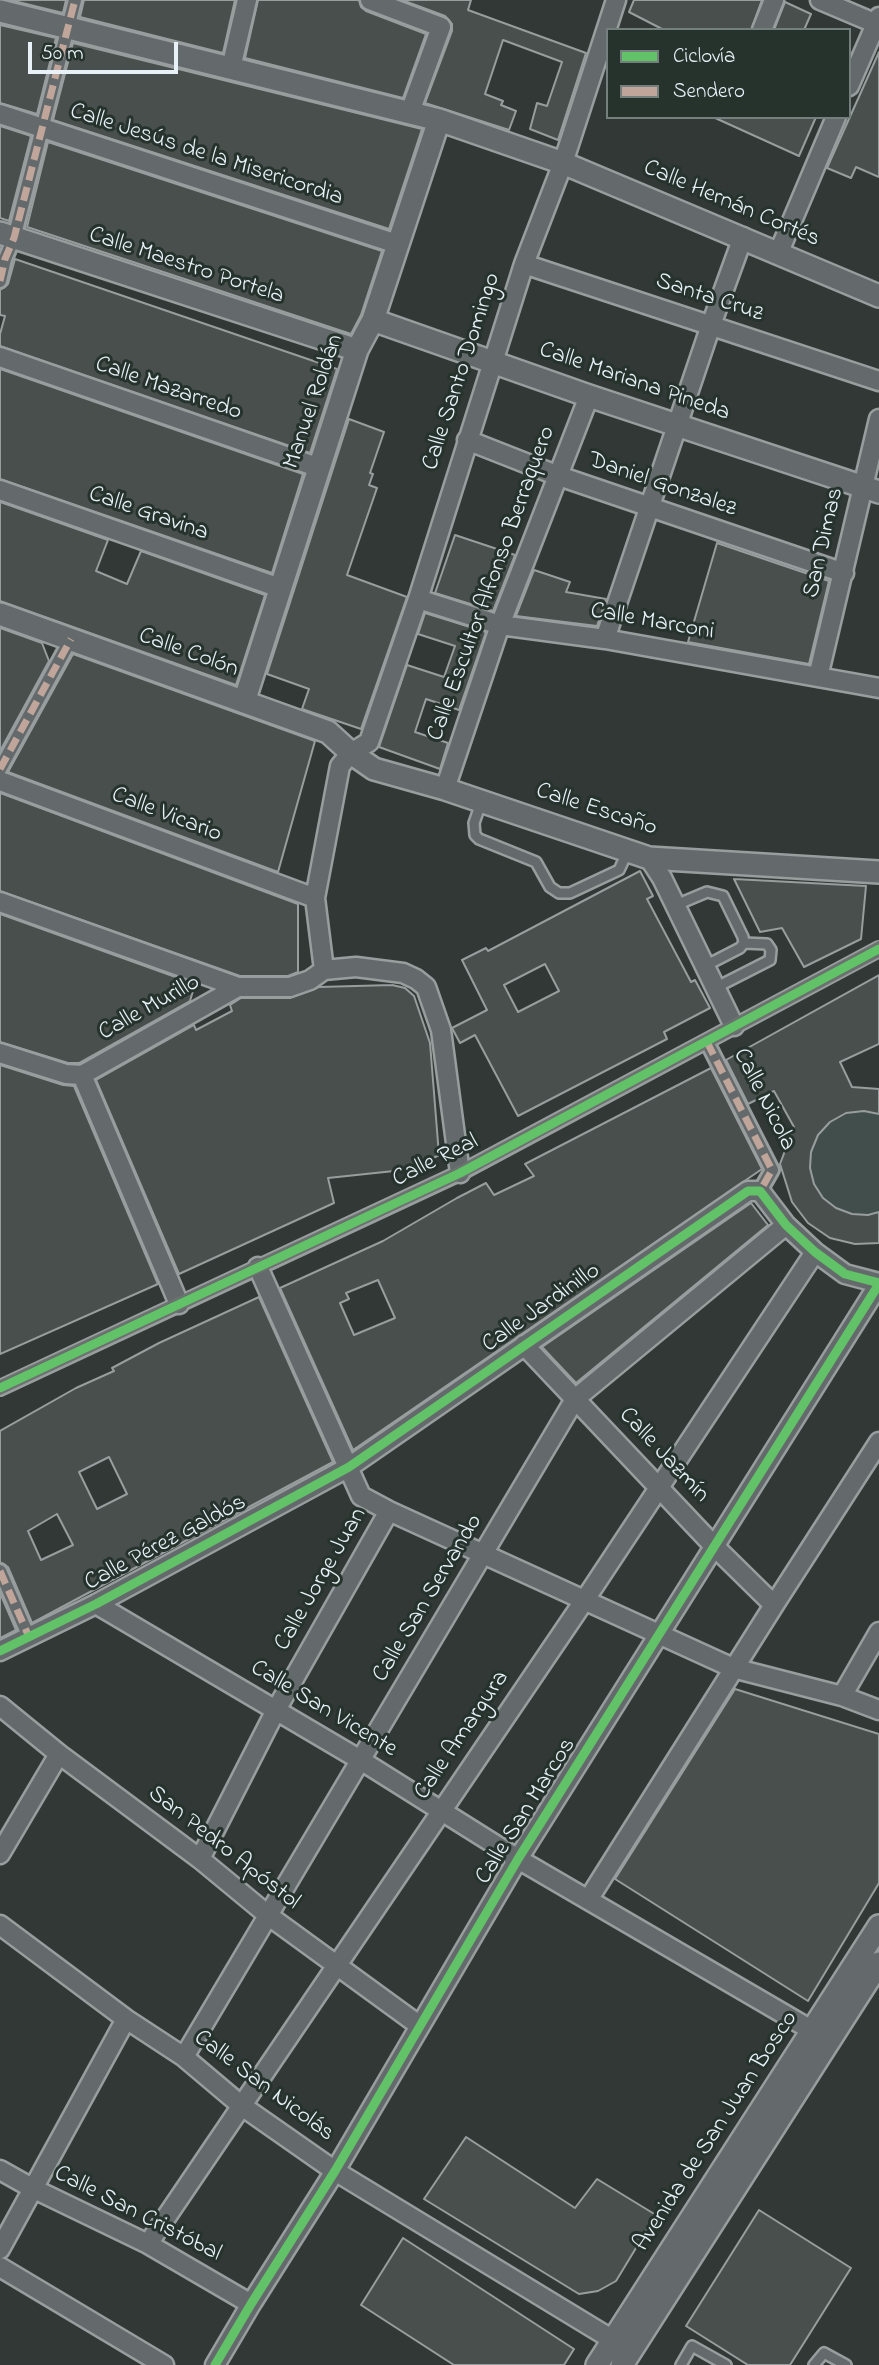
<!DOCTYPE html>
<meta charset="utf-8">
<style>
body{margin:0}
#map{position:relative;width:879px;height:2365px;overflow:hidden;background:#313835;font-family:"Indie Flower",sans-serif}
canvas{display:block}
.legend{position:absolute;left:606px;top:28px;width:245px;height:91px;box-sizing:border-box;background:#26332d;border:2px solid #747f7e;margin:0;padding:9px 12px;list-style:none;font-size:21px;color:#e8f1f8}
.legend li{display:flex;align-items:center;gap:14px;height:35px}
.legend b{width:35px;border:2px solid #747f7e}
.scale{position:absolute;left:28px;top:42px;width:150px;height:32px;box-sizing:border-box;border:4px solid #e8f1f8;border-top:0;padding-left:9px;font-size:21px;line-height:24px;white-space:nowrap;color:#e8f1f8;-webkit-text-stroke:5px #26332d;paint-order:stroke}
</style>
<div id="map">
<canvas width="879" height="2365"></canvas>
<ul class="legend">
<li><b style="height:9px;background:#61c268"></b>Ciclovía</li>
<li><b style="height:9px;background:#c0a59a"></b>Sendero</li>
</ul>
<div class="scale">50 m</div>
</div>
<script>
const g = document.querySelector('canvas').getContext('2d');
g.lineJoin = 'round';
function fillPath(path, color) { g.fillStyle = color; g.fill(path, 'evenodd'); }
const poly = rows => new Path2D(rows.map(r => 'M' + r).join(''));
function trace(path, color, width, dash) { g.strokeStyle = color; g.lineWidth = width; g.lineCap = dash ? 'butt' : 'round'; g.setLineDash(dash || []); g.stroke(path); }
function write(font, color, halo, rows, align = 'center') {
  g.font = font + ' "Indie Flower",sans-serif'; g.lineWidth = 6; g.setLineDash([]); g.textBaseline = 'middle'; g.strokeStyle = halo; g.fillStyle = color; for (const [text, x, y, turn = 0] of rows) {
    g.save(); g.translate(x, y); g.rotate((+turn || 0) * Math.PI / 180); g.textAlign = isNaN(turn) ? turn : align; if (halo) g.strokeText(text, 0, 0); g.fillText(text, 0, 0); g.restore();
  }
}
fillPath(poly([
 [864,1111,879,1114,879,1212,868,1215,852,1214,836,1208,823,1198,814,1184,810,1168,811,1152,818,1135,830,1122,846,1113]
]), '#424e4b');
const building = poly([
 [10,0,66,0,63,13,10,0],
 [84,0,235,0,223,53,80,17,84,0],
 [258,0,359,0,361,7,366,11,426,34,403,98,245,58,258,0],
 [402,0,471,0,468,10,586,53,558,140,530,129,537,103,547,106,562,62,503,40,485,94,503,101,501,105,516,111,509,130,425,103,452,31,452,24,445,16,402,0],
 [634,0,762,0,751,30,664,30,629,12,634,0],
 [785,2,811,14,804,30,774,30,785,2],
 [0,25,56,38,37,114,0,103,0,25],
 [73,43,422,129,389,229,53,120,73,43],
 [879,52,879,177,856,167,851,178,827,168,879,52],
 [713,117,816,117,799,156,713,117],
 [0,126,31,136,9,221,0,218,0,126],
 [48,142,382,251,361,315,351,334,27,227,48,142],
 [15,259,337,369,310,453,0,346,0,334,5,316,0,315,0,290,8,284,15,259],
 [0,369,303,474,272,573,0,479,0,369],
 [349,419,384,432,370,473,373,474,369,485,377,488,347,575,407,597,361,729,302,709,309,689,267,674,349,419],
 [0,502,108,540,96,571,127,584,141,551,265,595,236,685,0,601,0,502],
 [455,535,515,555,493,611,435,593,455,535],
 [717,543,829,581,809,664,688,642,717,543],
 [534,570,570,582,566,592,606,599,597,626,516,616,534,570],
 [425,613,486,632,459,710,426,699,415,732,448,743,440,769,379,747,407,665,444,677,455,646,418,634,425,613],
 [0,628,42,643,49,661,0,751,0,628],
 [73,654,315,741,278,872,8,772,73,654],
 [0,793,298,904,298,972,288,976,240,976,0,891,0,793],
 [640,871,653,896,647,899,691,982,695,980,710,1008,664,1032,667,1039,518,1116,475,1035,460,1043,452,1028,487,1010,462,960,486,948,488,951,640,871],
 [545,964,559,991,518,1012,504,985,545,964],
 [734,879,866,886,861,939,804,967,782,928,760,932,734,879],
 [0,914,195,984,190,1001,79,1063,68,1063,0,1042,0,914],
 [879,975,879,1044,840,1062,852,1087,879,1089,879,1114,864,1111,846,1113,830,1122,818,1135,811,1152,810,1168,814,1184,823,1198,836,1208,852,1214,868,1215,879,1212,879,1243,855,1244,830,1238,808,1223,792,1202,780,1164,794,1127,774,1091,748,1104,726,1060,879,975],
 [392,985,405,988,414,996,430,1043,439,1155,413,1169,328,1178,334,1203,179,1274,96,1080,194,1025,196,1030,232,1011,230,1005,241,998,290,998,319,987,392,985],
 [0,1065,63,1085,74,1086,158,1284,0,1354,0,1065],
 [711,1068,762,1169,353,1450,280,1288,383,1241,457,1198,486,1183,494,1195,534,1176,525,1164,711,1068],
 [378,1280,395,1318,354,1335,340,1303,349,1299,346,1293,378,1280],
 [751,1203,768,1225,576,1383,542,1347,751,1203],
 [259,1297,333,1462,32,1623,8,1567,0,1562,0,1431,76,1388,114,1371,112,1368,159,1343,259,1297],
 [109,1457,127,1494,97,1509,79,1472,109,1457],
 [57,1514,73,1545,41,1560,28,1531,57,1514],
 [0,1593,16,1630,0,1638,0,1593],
 [735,1689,879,1734,879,1883,808,2001,615,1879,735,1689],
 [466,2137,575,2208,597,2179,656,2215,616,2281,598,2291,579,2294,424,2199,466,2137],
 [759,2210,851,2268,790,2365,748,2365,686,2326,759,2210],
 [403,2238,574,2349,564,2365,454,2365,361,2305,403,2238]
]);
fillPath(building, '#494f4d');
trace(building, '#989d9e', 2);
const service = poly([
 [481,803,474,823,475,835,479,839,536,862,550,887,559,893,570,893,619,870,628,851],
 [676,905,707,892,723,896,743,937,744,943,740,948,705,966],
 [715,988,770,960,771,950,767,944,744,943],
 [681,2365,692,2346,726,2365],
 [814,2365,824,2353,846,2365]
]);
const pedestrian = poly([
 [0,281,5,259,14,238,75,0],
 [0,769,71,639],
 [707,1042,772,1170,760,1191],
 [0,1388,460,1173,879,949],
 [0,1571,29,1637]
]);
const minor = poly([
 [370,0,441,27,410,112],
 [820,0,879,25],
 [762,30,774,0],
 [231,68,247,0],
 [849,86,879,17],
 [0,114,397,244],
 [778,254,836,117],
 [524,264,879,381],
 [0,357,320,468],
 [467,440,556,475,844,573],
 [0,490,280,588],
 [418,599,500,625,605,639,879,688],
 [605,639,711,325,743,237],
 [818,677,879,419],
 [0,781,315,898],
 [445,789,500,625,589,396],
 [649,858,662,878,734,1026],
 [0,902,238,987],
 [324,970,315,898,340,766,351,753,369,742,418,599,524,264,563,163,616,0],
 [324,970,356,967,403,973,416,979,426,987,441,1030,460,1173],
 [0,1053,66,1074,82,1075,238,987,290,987,310,980,324,970],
 [82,1075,179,1304],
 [258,1267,361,1496,389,1511,733,1668,842,1696,879,1710],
 [524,1345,715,1547,774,1605,588,1900],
 [96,1604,362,1761,518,1859,813,2031],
 [774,1605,879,1442],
 [0,1651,96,1604,349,1467,748,1191,760,1191,786,1225,815,1252,845,1274,879,1283],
 [842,1696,879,1632],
 [0,1706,59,1754,200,1859,269,1916,420,2026],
 [0,1854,59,1754],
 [200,1859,276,1710,389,1511],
 [0,1925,126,2019,184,2057,242,2106,335,2171,613,2340],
 [184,2057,575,1399,786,1225],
 [0,2170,32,2188,148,2244,251,2304],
 [148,2244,584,1601,815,1252],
 [0,2249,126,2019],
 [0,2267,164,2365],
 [215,2365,251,2304,335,2171,518,1859,879,1284]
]);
const tertiary = poly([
 [0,11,439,120,563,163,879,296],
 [0,233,357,350],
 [373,320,589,396,879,492],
 [0,614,328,732,351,753,374,769,445,789,649,858,879,872],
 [244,702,357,350,373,320,439,120],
 [597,2365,879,1926],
 [622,2365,879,1963]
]);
trace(service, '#989d9e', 14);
trace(pedestrian, '#989d9e', 18);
trace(minor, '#989d9e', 23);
trace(tertiary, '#989d9e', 26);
trace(service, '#646a6b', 9);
trace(pedestrian, '#646a6b', 12);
trace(minor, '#646a6b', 18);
trace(tertiary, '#646a6b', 21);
trace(poly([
 [0,1381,459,1167,879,942],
 [0,1394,461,1178,879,956]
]), '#6d7170', 2);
trace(poly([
 [0,281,5,259,14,238,75,0],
 [0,769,71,639],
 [707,1042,772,1170,760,1191],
 [0,1571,29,1637]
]), '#c0a59a', 7, [14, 7]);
trace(poly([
 [0,1388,460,1173,879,949],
 [0,1651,96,1604,349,1467,748,1191,760,1191,786,1225,815,1252,845,1274,879,1283],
 [215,2365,251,2304,335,2171,518,1859,879,1284]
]), '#61c268', 9);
write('24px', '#e8f1f8', '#26332d', [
 ["Calle Jesús de la Misericordia",206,156,18],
 ["Calle Hernán Cortés",731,205,23],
 ["Calle Maestro Portela",186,267,18],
 ["Santa Cruz",709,299,18],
 ["Calle Santo Domingo",463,372,-72],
 ["Calle Mariana Pineda",634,383,19],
 ["Calle Mazarredo",168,390,19],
 ["Manuel Roldán",315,402,-71],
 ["Daniel Gonzalez",662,486,19],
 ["Calle Gravina",148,515,19],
 ["San Dimas",825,543,-77],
 ["Calle Escultor Alfonso Berraquero",493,584,-70],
 ["Calle Marconi",652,623,10],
 ["Calle Colón",188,654,20],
 ["Calle Escaño",596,811,18],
 ["Calle Vicario",166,816,21],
 ["Calle Murillo",150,1009,-29],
 ["Calle Nicola",763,1100,63],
 ["Calle Real",436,1162,-26],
 ["Calle Jardinillo",542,1309,-35],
 ["Calle Jazmín",663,1456,47],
 ["Calle Pérez Galdós",166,1544,-28],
 ["Calle Jorge Juan",322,1580,-60],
 ["Calle San Servando",429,1599,-59],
 ["Calle San Vicente",323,1710,31],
 ["Calle Amargura",463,1736,-56],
 ["Calle San Marcos",527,1812,-58],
 ["San Pedro Apóstol",223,1849,38],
 ["Calle San Nicolás",263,2087,37],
 ["Avenida de San Juan Bosco",717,2132,-57],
 ["Calle San Cristóbal",137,2215,27]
]);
</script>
